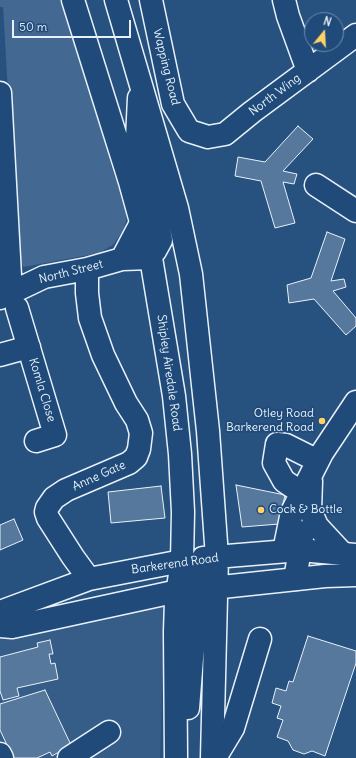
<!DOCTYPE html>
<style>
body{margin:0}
#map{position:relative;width:356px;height:758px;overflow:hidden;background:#27517f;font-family:Delius,sans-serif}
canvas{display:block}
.north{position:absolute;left:304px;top:12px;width:40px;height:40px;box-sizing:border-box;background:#1f4a7a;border:1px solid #6f8dac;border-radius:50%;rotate:18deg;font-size:11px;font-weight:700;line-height:16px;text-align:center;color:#e8f1f8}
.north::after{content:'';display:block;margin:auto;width:14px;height:18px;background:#ffd166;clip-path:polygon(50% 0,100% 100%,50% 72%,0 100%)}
.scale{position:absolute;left:12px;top:20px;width:119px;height:18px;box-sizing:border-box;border:2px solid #e8f1f8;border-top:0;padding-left:5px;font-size:12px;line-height:14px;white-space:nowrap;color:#e8f1f8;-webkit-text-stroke:3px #1f4a7a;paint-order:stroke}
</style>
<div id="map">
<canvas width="356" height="758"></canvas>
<div class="north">N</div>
<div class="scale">50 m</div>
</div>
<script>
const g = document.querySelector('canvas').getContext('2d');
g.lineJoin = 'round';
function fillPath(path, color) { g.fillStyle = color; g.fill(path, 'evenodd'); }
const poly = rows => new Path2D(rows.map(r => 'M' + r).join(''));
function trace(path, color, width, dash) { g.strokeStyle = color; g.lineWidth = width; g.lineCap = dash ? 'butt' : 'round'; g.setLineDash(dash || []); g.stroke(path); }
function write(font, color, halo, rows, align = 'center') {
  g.font = font + ' Delius,sans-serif'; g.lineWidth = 3.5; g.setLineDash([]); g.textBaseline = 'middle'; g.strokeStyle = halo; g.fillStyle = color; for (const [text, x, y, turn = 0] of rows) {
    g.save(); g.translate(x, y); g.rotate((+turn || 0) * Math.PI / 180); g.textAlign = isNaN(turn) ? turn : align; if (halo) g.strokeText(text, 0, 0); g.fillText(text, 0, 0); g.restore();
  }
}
fillPath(poly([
 [156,599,165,607,160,758,0,758,0,632]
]), '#355d88');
fillPath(poly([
 [0,0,63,0,114,175,127,209,126,221,123,231,113,245,99,253,24,267,20,265,18,261,3,7,0,7]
]), '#436891');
const building = poly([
 [298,126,313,139,283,171,297,174,294,184,283,182,295,223,275,228,261,181,235,176,238,157,265,162,298,126],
 [327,232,345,239,331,281,344,279,346,287,333,291,356,318,356,326,346,335,314,299,289,303,287,285,311,278,327,232],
 [236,485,285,495,279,524,242,527,236,485],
 [161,486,165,518,111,523,108,492,161,486],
 [14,519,23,540,0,550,0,525,14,519],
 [308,636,356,651,356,663,325,756,312,751,304,754,293,750,288,741,277,737,283,720,277,718,281,706,272,703,276,688,286,691,289,681,293,682,308,636],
 [50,640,53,654,49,654,51,664,55,663,58,679,17,688,19,696,3,700,0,691,0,657,38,647,37,643,50,640],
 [45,690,71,745,52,756,50,752,37,758,13,758,0,730,0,704,45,690]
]);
fillPath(building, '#57789d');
trace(building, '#e8f1f8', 1);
const minor = poly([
 [151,0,173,104,189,131,208,137,225,134,252,112,356,35],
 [284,0,288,16,308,71],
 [0,93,11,294],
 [316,185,356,211],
 [122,259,142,221],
 [87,269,87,293,90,318,103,355,126,403,137,420,141,433,139,449,136,457,129,463,66,490,54,498,47,508,46,512,48,518,73,557,89,579],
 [0,298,44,277,87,269,122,259,151,258],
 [17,308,55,435,36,441],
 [0,355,29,347],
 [311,481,310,510,317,526,342,553],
 [302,493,284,481,274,463,277,444,286,445,318,461],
 [284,551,292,512,322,453,356,402],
 [295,579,303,532],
 [0,612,89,579,182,561],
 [0,626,12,627,178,591],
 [0,754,2,758],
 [69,758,109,732],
 [215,758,233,728,260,639]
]);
const major = poly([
 [73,0,130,182,151,258,174,396,180,454,183,512,182,561,176,601,175,632,176,758],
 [116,0,177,208,191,274,208,431,217,557,212,758],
 [139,98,137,139,152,190,161,240,155,251],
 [203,558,300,550,356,555],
 [203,589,325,576,356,575],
 [188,708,193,646,195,600,197,583,201,570,206,564,211,559,217,557]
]);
trace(minor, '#e8f1f8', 25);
trace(major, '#e8f1f8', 25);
trace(minor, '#1f4a7a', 22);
trace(major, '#1f4a7a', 22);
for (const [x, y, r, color] of [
 [322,421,4,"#ffd166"],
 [261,510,4,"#ffd166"]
]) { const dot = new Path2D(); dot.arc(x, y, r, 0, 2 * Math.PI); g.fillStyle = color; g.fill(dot); trace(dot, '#1f4a7a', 1.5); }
write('12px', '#e8f1f8', '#1f4a7a', [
 ["Wapping Road",166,67,76],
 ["North Wing",275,95,-37],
 ["North Street",71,272,-14],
 ["Shipley Airedale Road",169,373,82],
 ["Komla Close",42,390,73],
 ["Anne Gate",99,476,-24],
 ["Barkerend Road",175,564,-8]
]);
write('12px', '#e8f1f8', '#1f4a7a', [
 ["Otley Road",314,414],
 ["Barkerend Road",314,428],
 ["Cock & Bottle",269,510,"left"]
], 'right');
</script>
